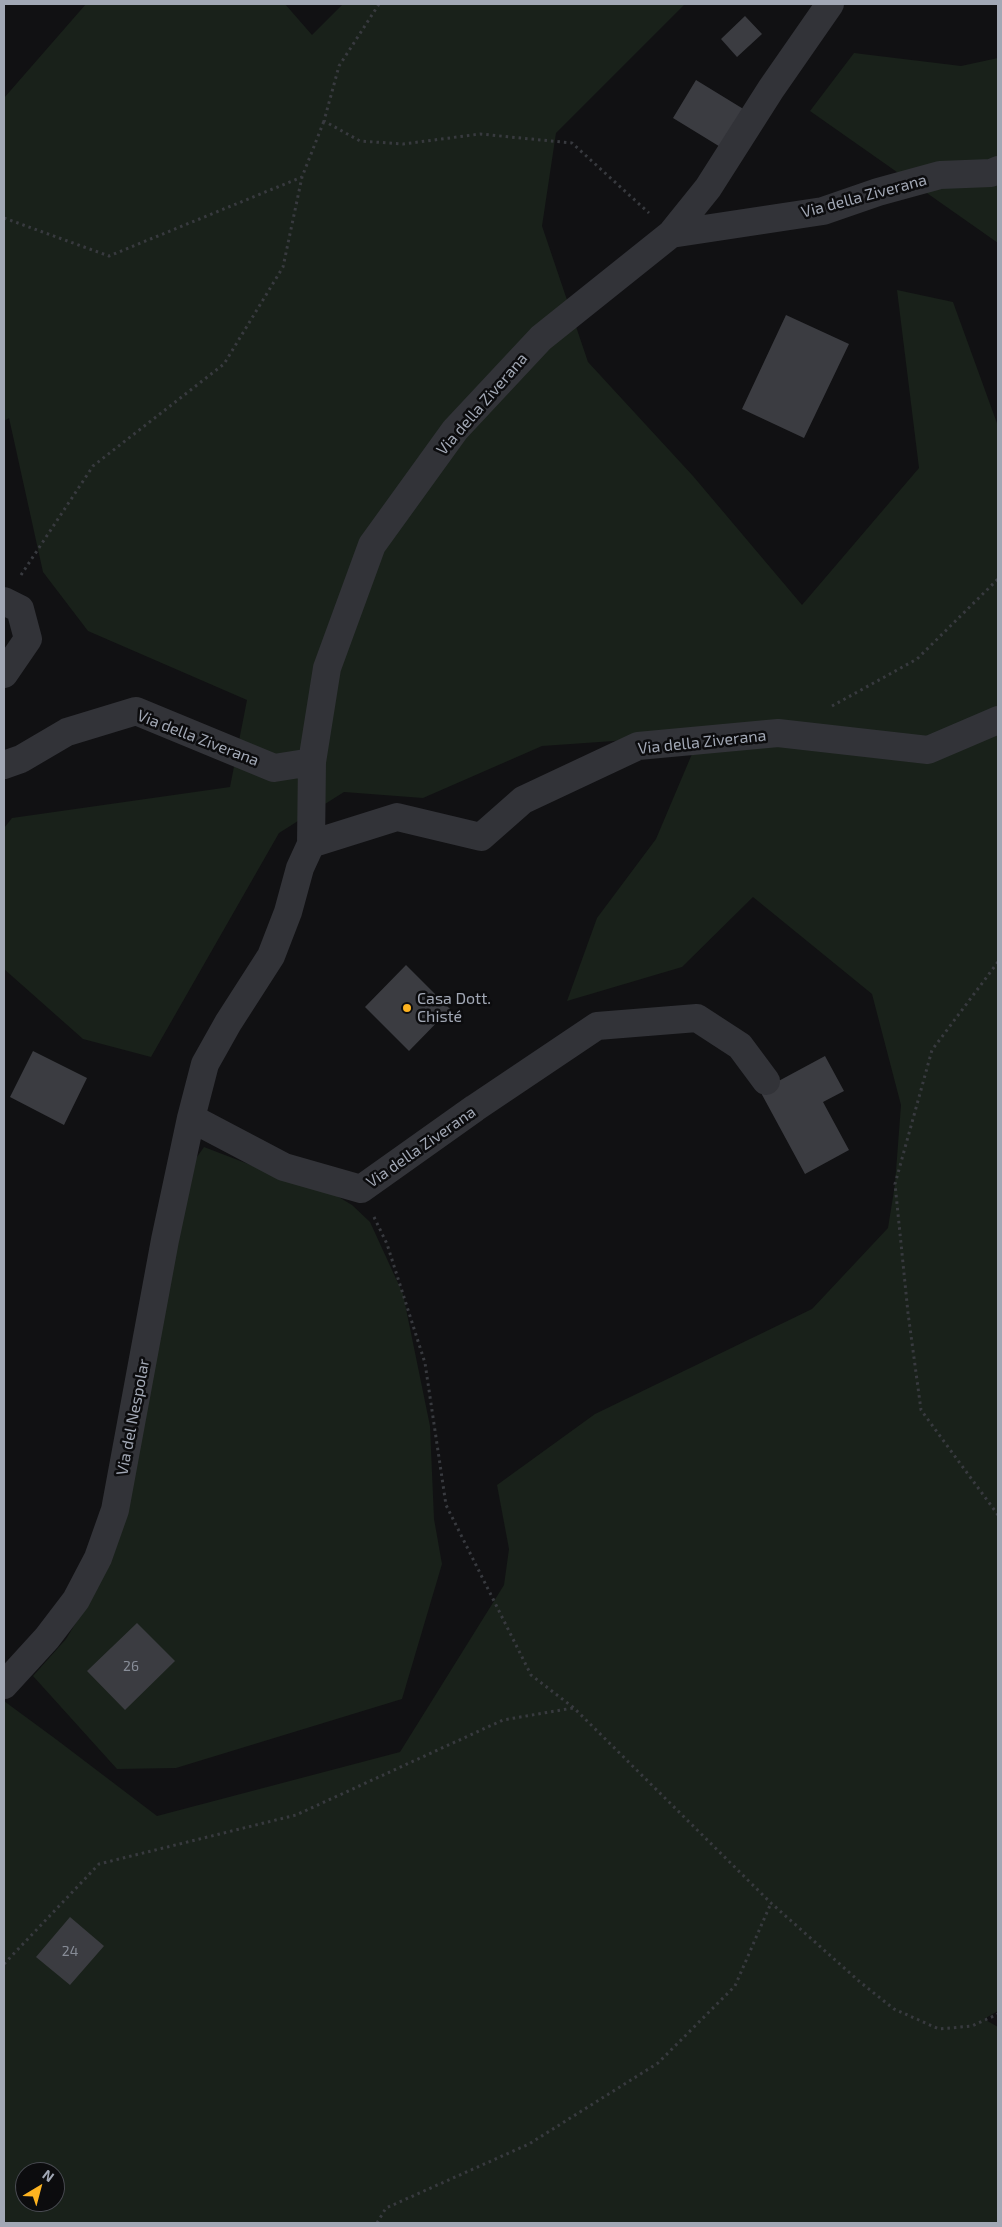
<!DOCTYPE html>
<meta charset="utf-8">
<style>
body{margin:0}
#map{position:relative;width:1002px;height:2227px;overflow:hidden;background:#111113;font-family:"Exo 2",sans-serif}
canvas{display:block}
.frame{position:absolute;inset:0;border:5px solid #a2a8b5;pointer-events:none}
.north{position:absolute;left:15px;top:2162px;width:50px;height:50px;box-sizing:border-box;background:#0c0c0e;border:1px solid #484a51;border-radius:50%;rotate:37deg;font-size:14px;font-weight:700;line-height:20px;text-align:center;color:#a2a8b5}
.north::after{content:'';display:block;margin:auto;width:18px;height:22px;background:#fdb320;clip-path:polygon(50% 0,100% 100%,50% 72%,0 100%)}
</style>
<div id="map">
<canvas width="1002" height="2227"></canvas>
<div class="frame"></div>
<div class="north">N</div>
</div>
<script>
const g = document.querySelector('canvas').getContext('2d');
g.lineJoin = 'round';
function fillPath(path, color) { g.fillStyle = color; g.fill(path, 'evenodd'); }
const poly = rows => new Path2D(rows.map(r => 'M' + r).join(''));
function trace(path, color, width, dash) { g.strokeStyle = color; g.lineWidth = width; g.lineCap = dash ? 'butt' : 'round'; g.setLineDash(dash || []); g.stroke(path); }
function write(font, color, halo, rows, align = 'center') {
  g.font = font + ' "Exo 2",sans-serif'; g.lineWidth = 5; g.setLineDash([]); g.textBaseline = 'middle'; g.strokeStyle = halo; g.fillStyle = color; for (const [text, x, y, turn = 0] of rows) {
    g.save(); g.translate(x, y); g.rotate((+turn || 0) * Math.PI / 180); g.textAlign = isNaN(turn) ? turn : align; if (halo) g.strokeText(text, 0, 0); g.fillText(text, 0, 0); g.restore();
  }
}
fillPath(poly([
 [86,4,285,4,312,35,343,4,685,4,556,133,542,226,588,362,693,476,802,605,919,468,897,290,953,302,998,426,998,2011,984,2019,998,2027,998,2223,4,2223,4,1701,57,1740,157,1816,400,1752,504,1585,509,1549,497,1485,595,1414,812,1309,888,1228,895,1184,901,1105,872,994,753,897,682,967,567,1001,597,918,656,839,700,735,542,746,423,798,344,792,279,833,151,1057,83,1039,4,969,4,828,12,818,230,787,247,700,88,631,43,572,9,418,4,421,4,98],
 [25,2172,55,2172,55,2202,25,2202],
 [854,53,961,66,998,58,998,243,810,111],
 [204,1147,256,1167,332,1193,352,1205,370,1222,403,1294,430,1426,434,1519,442,1564,402,1699,176,1768,117,1769,33,1676,66,1639,91,1598,190,1167]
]), '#19211a');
fillPath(poly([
 [745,16,762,34,737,57,721,39],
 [696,80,745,110,722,148,673,118],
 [786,315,849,344,804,438,742,409],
 [406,965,450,1009,409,1051,365,1007],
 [33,1051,87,1078,64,1125,10,1097],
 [825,1056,844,1091,823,1102,849,1150,805,1174,760,1091],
 [137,1623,175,1661,125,1710,87,1671],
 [70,1917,104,1946,70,1985,36,1957]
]), '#3b3c41');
trace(poly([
 [379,4,339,66,324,121,360,141,403,144,480,134,572,143,649,213],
 [4,218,109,256,302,177],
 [21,575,93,466,224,364,283,267,302,177,324,121],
 [832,706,917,659,998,579],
 [998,962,932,1050,895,1184,908,1313,921,1410,998,1515],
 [374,1217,387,1244,425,1363,446,1505,531,1675,574,1708,771,1903,860,1982,894,2009,939,2029,972,2026,998,2014],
 [4,1964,99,1864,296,1815,503,1720,573,1708],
 [377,2223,386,2208,529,2144,658,2063,735,1986,771,1903]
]), '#383a3f', 3, [2.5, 4]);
trace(poly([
 [671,234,823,211,878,192,940,175,991,173,998,170],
 [4,601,20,609,28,639,4,674],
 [4,765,21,759,67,732,136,711,274,768,312,762],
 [311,844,397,817,481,837,523,800,638,746,778,733,928,750,998,720],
 [191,1118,284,1167,361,1189,475,1108,597,1026,697,1018,740,1046,766,1081],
 [4,1685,47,1638,76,1600,98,1558,115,1510,165,1240,191,1118,205,1064,228,1023,271,956,288,912,300,868,311,844,312,762,327,668,372,545,455,430,541,338,671,234,708,188,771,89,830,4]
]), '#323338', 28);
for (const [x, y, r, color] of [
 [407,1008,5,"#fdb320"]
]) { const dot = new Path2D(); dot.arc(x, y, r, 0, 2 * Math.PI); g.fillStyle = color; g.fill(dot); trace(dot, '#0c0c0e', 2); }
write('14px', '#888d98', null, [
 ["26",131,1666],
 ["24",70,1951]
]);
write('16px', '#a2a8b5', '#0c0c0e', [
 ["Via della Ziverana",864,196,-15],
 ["Via della Ziverana",482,404,-49],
 ["Via della Ziverana",198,738,21],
 ["Via della Ziverana",702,742,-6],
 ["Via della Ziverana",421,1147,-35],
 ["Via del Nespolar",133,1417,-79]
]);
write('16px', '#a2a8b5', '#0c0c0e', [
 ["Casa Dott.",417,999],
 ["Chisté",417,1017]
], 'left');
</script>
